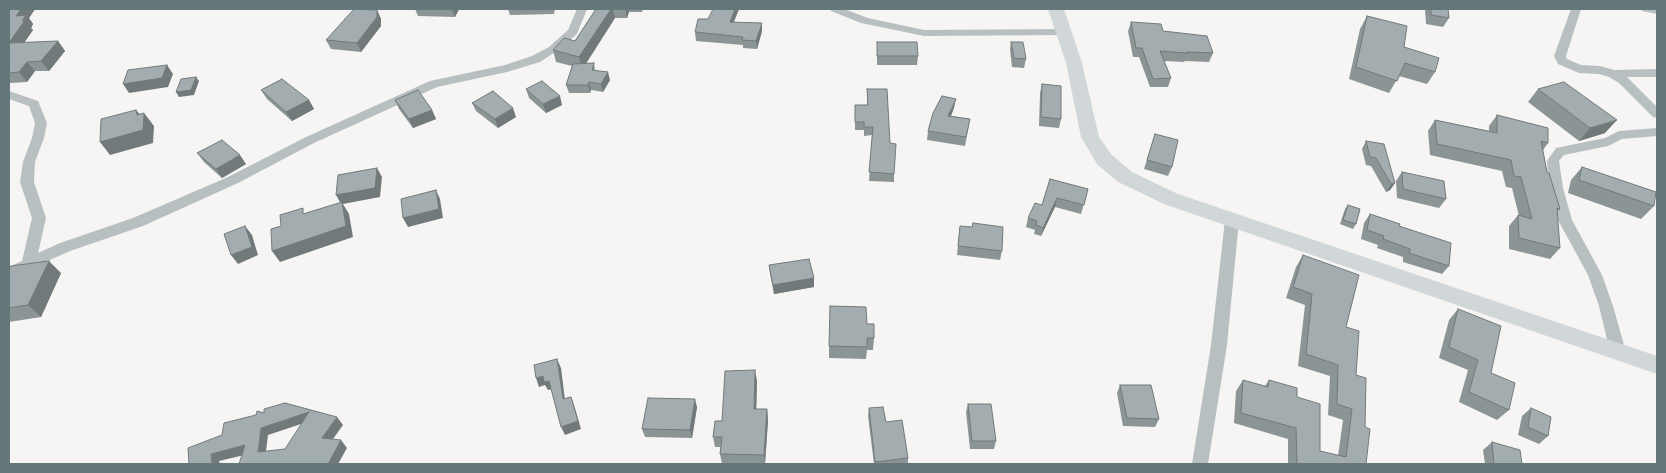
<!DOCTYPE html>
<style>
body{margin:0}
#map{position:relative;width:1666px;height:473px;overflow:hidden;background:#f6f5f3;font-family:Karla,sans-serif}
canvas{display:block}
.frame{position:absolute;inset:0;border:10px solid #64777b;pointer-events:none}
</style>
<div id="map">
<canvas width="1666" height="473"></canvas>
<div class="frame"></div>
</div>
<script>
const g = document.querySelector('canvas').getContext('2d');
g.lineJoin = 'round';
const poly = rows => new Path2D(rows.map(r => 'M' + r).join(''));
function fillPath(path, color) { g.fillStyle = color; g.fill(path, 'evenodd'); }
function trace(path, color, width, dash) { g.strokeStyle = color; g.lineWidth = width; g.lineCap = dash ? 'butt' : 'round'; g.setLineDash(dash || []); g.stroke(path); }
fillPath(poly([
 [577,9,587,9,577,34,557,51,540,62,507,72,437,87,314,143,238,183,143,226,70,251,9,278,9,267,22,261,32,218,20,182,23,162,32,138,35,123,29,106,9,99,9,91,38,101,47,123,44,138,35,162,34,182,46,218,38,253,60,243,133,218,228,177,306,137,430,81,505,65,532,56,549,47,568,30,577,9],
 [830,9,844,9,868,18,924,30,1063,29,1069,32,1063,35,924,36,861,23,831,11,830,9],
 [1571,9,1581,9,1566,56,1567,59,1581,65,1600,66,1614,70,1657,69,1657,77,1627,77,1657,107,1657,118,1653,117,1619,83,1609,77,1599,74,1579,73,1558,64,1554,56,1571,9],
 [1641,9,1657,9,1657,14,1642,11,1641,9],
 [1657,128,1657,136,1622,139,1608,146,1564,155,1559,161,1563,188,1572,220,1602,275,1613,306,1626,352,1623,357,1618,358,1613,357,1610,352,1599,306,1588,275,1558,220,1549,188,1547,161,1556,148,1605,138,1619,131,1657,128],
 [1232,215,1237,216,1239,220,1227,345,1208,464,1192,464,1211,345,1225,220,1227,216,1232,215]
]), '#b8bfc0');
fillPath(poly([
 [1048,9,1064,9,1082,63,1099,137,1111,154,1132,172,1178,194,1657,356,1657,374,1164,204,1118,182,1097,164,1081,137,1066,63,1048,9]
]), '#d1d6d8');
fillPath(poly([
 [9,9,35,9,29,18,33,24,31,28,33,30,24,43,58,41,65,51,49,71,35,71,27,82,10,83,9,82],
 [415,9,459,9,455,17,418,16],
 [508,9,555,9,554,14,510,15],
 [596,9,643,9,642,12,629,12,627,18,615,18,586,64,594,63,595,70,610,80,603,92,591,90,590,93,569,93,566,85,572,66,556,62,553,50,575,41],
 [713,9,739,9,734,22,762,31,757,49,743,48,743,45,696,41,695,32,708,19],
 [1136,9,1153,9,1153,10,1136,10],
 [1425,9,1448,9,1449,18,1443,27,1426,24],
 [377,10,381,19,381,26,361,52,331,49,326,40],
 [1367,16,1435,72,1427,84,1399,76,1389,93,1349,79,1360,29],
 [1131,22,1163,31,1213,53,1209,62,1185,61,1184,62,1164,61,1171,78,1168,87,1150,87,1139,57,1133,57,1128,31],
 [877,42,918,56,917,65,877,65],
 [1011,42,1026,59,1024,68,1012,67,1010,50],
 [1042,84,1061,119,1059,128,1039,126,1040,93],
 [526,89,562,105,546,113,529,98],
 [867,89,890,143,894,174,894,182,869,181,872,135,864,136,864,130,855,130,855,105,867,105],
 [1538,89,1605,133,1579,141,1528,102],
 [261,90,309,100,314,109,292,121,267,99],
 [395,100,432,110,436,119,413,128,399,109],
 [472,103,516,117,498,128,476,111],
 [954,108,951,116,970,119,965,146,927,140,928,131],
 [1497,115,1548,143,1543,150,1547,172,1560,209,1557,212,1560,248,1550,259,1509,249,1509,226,1518,215,1519,216,1512,188,1506,187,1502,171,1430,155,1428,131,1435,120,1489,131,1489,126],
 [1155,134,1172,167,1168,176,1144,169],
 [1366,141,1395,183,1390,190,1386,192,1371,166,1366,165,1362,149],
 [197,153,246,164,222,178,204,162],
 [1582,167,1654,206,1641,219,1568,193,1571,180],
 [1402,172,1446,199,1439,208,1397,198,1396,181],
 [1050,179,1088,189,1081,214,1055,207,1041,236,1034,234,1035,230,1026,227,1028,218,1042,205],
 [1348,205,1356,224,1353,229,1340,224,1345,209],
 [1370,214,1399,226,1449,266,1442,274,1403,262,1403,257,1377,248,1378,245,1361,239,1364,223],
 [960,226,1002,251,1000,260,957,255],
 [1303,255,1346,327,1356,375,1365,427,1366,464,1288,464,1288,439,1234,423,1236,391,1243,380,1265,386,1269,380,1297,397,1320,451,1338,456,1343,420,1328,415,1330,376,1298,366,1305,305,1286,298,1296,267],
 [769,265,814,278,814,287,774,294,770,274],
 [9,269,61,273,41,317,9,322],
 [1458,309,1491,373,1509,410,1497,420,1459,402,1468,370,1439,358,1449,320],
 [867,324,874,338,873,350,867,350,866,359,829,358,829,346],
 [757,381,756,409,767,409,768,420,765,464,722,464,720,454,721,447,715,447,713,437,722,421],
 [1120,385,1159,419,1155,427,1123,426,1117,393],
 [968,404,996,441,994,449,970,449,966,412],
 [697,407,692,438,645,437,642,429],
 [869,408,886,422,908,458,908,464,874,464,868,416],
 [1531,408,1548,436,1539,444,1518,435,1522,416],
 [1492,442,1522,464,1485,464,1483,450]
]), '#8c9596');
fillPath(poly([
 [21,9,35,9,29,18,33,24,31,28,33,30,17,53,9,43,16,16],
 [452,9,459,9,455,17],
 [611,9,613,9,615,18,582,69,579,57],
 [625,9,628,9,629,12,627,18],
 [735,9,739,9,730,30,730,22],
 [377,10,381,19,381,26,361,52,357,43],
 [762,23,762,31,757,49,756,41],
 [58,41,65,51,49,71,41,61],
 [27,62,35,71,27,82,19,72],
 [167,65,173,74,168,87,129,93,123,84],
 [608,72,610,80,603,92,601,84],
 [196,77,199,81,194,95,179,97,176,92],
 [589,82,591,90,590,93,588,85],
 [560,96,562,105,546,113,543,104],
 [956,99,954,108,947,125,948,116],
 [309,100,314,109,292,121,286,112],
 [513,108,516,117,498,128,495,119],
 [136,110,144,119,144,113,154,126,153,143,110,155,100,142,137,115],
 [432,110,436,119,413,128,409,119],
 [1617,120,1605,133,1579,141,1590,128],
 [240,155,246,164,222,178,216,169],
 [377,168,382,177,380,197,343,204,349,214,353,237,280,262,272,251,341,204,336,195],
 [1395,183,1390,190,1386,192,1391,184],
 [436,190,440,199,443,218,408,227,403,218],
 [1057,198,1055,207,1041,236,1043,228],
 [245,226,252,235,258,255,238,264,231,255],
 [49,261,61,273,41,317,28,305],
 [814,278,814,287,774,294,773,285],
 [557,359,561,368,566,408,563,399],
 [755,370,757,381,756,420,754,409],
 [543,376,549,381,552,389,548,390,545,385,539,387,536,378],
 [571,397,574,405,581,429,565,435,561,427],
 [695,399,697,407,692,438,690,430],
 [767,409,768,420,765,464,764,455],
 [309,412,316,419,268,435,265,459,258,452,261,428],
 [337,417,343,425,328,446,322,438],
 [341,440,347,448,338,464,328,464],
 [245,445,253,453,219,461,220,464,212,464,211,454]
]), '#72797a');
const building = poly([
 [9,9,21,9,16,16,26,15,22,21,25,20,9,43,58,41,41,61,27,62,19,72,9,73,9,9],
 [354,9,377,10,377,17,357,43,326,40,354,9],
 [596,9,611,9,579,57,553,50,564,38,575,41,596,9],
 [713,9,735,9,730,22,762,23,756,41,742,40,743,37,695,32,698,19,708,19,713,9],
 [1431,9,1448,9,1449,18,1431,15,1431,9],
 [1367,16,1407,26,1404,47,1439,58,1435,72,1405,63,1397,81,1356,67,1367,16],
 [1131,22,1161,24,1163,31,1207,36,1213,53,1187,52,1188,53,1160,51,1171,78,1153,79,1142,48,1136,48,1131,22],
 [877,42,917,42,918,56,877,56,877,42],
 [1011,42,1023,42,1026,59,1014,58,1011,42],
 [594,63,592,70,608,72,601,84,589,82,588,85,566,85,573,64,594,63],
 [167,65,162,78,123,84,128,70,167,65],
 [196,77,191,90,176,92,181,79,196,77],
 [282,79,309,100,286,112,261,90,282,79],
 [542,81,560,96,543,104,526,89,542,81],
 [1564,82,1617,120,1590,128,1538,89,1564,82],
 [1042,84,1061,86,1061,119,1041,117,1042,84],
 [867,89,887,89,890,143,896,144,894,174,869,172,873,127,864,127,864,122,855,122,855,105,868,105,867,89],
 [418,90,432,110,409,119,395,100,418,90],
 [493,91,513,108,495,119,472,103,493,91],
 [942,96,956,99,948,116,970,119,966,137,928,131,933,113,942,96],
 [136,110,137,115,144,113,143,130,100,142,101,119,136,110],
 [1497,115,1548,128,1548,143,1541,141,1547,172,1549,173,1560,209,1557,208,1560,248,1519,238,1518,215,1532,219,1521,177,1514,176,1511,160,1437,144,1435,120,1497,133,1497,115],
 [1155,134,1178,140,1172,167,1147,160,1155,134],
 [222,140,240,155,216,169,197,153,222,140],
 [1366,141,1384,144,1395,183,1391,184,1376,158,1370,157,1366,141],
 [1582,167,1656,192,1654,206,1579,180,1582,167],
 [377,168,375,188,336,195,338,175,377,168],
 [1402,172,1444,181,1446,199,1403,189,1402,172],
 [1050,179,1088,189,1084,205,1057,198,1043,228,1036,225,1037,221,1028,218,1035,203,1042,205,1050,179],
 [436,190,439,209,403,218,401,199,436,190],
 [342,202,346,226,272,251,271,229,281,226,280,215,303,208,303,214,342,202],
 [1348,205,1360,209,1356,224,1343,220,1348,205],
 [1370,214,1400,224,1399,226,1451,243,1449,266,1409,253,1410,249,1383,239,1384,236,1367,230,1370,214],
 [973,223,1003,227,1002,251,958,246,960,226,972,227,973,223],
 [245,226,252,247,231,255,224,234,245,226],
 [1303,255,1359,275,1346,327,1359,331,1356,375,1366,378,1365,427,1370,429,1366,464,1297,464,1296,428,1241,413,1243,380,1268,387,1269,380,1297,388,1297,397,1320,404,1320,451,1346,457,1352,409,1337,404,1338,365,1306,354,1312,294,1293,287,1303,255],
 [809,259,814,278,773,285,769,265,809,259],
 [49,261,28,305,9,308,9,269,11,266,49,261],
 [830,306,866,307,867,324,874,324,874,338,867,338,867,347,829,346,830,306],
 [1458,309,1501,326,1491,373,1515,383,1509,410,1469,392,1478,360,1449,347,1458,309],
 [557,359,563,399,571,397,578,421,561,427,549,381,544,382,543,376,536,378,534,365,557,359],
 [755,370,754,409,767,409,764,455,720,454,722,437,713,437,715,421,722,421,725,371,755,370],
 [1120,385,1151,385,1159,419,1127,418,1120,385],
 [648,398,695,399,690,430,642,429,648,398],
 [285,403,337,417,322,438,341,440,328,464,239,464,245,445,211,454,212,464,189,464,188,448,222,435,224,423,256,415,257,411,264,413,264,409,285,403],
 [309,412,285,449,258,452,261,428,309,412],
 [968,404,991,404,996,441,972,441,968,404],
 [883,407,886,422,902,420,908,458,875,462,869,408,883,407],
 [1531,408,1551,417,1548,436,1528,427,1531,408],
 [1492,442,1520,450,1522,464,1494,464,1492,442]
]);
fillPath(building, '#a3adaf');
trace(building, '#72797a', 1);
</script>
